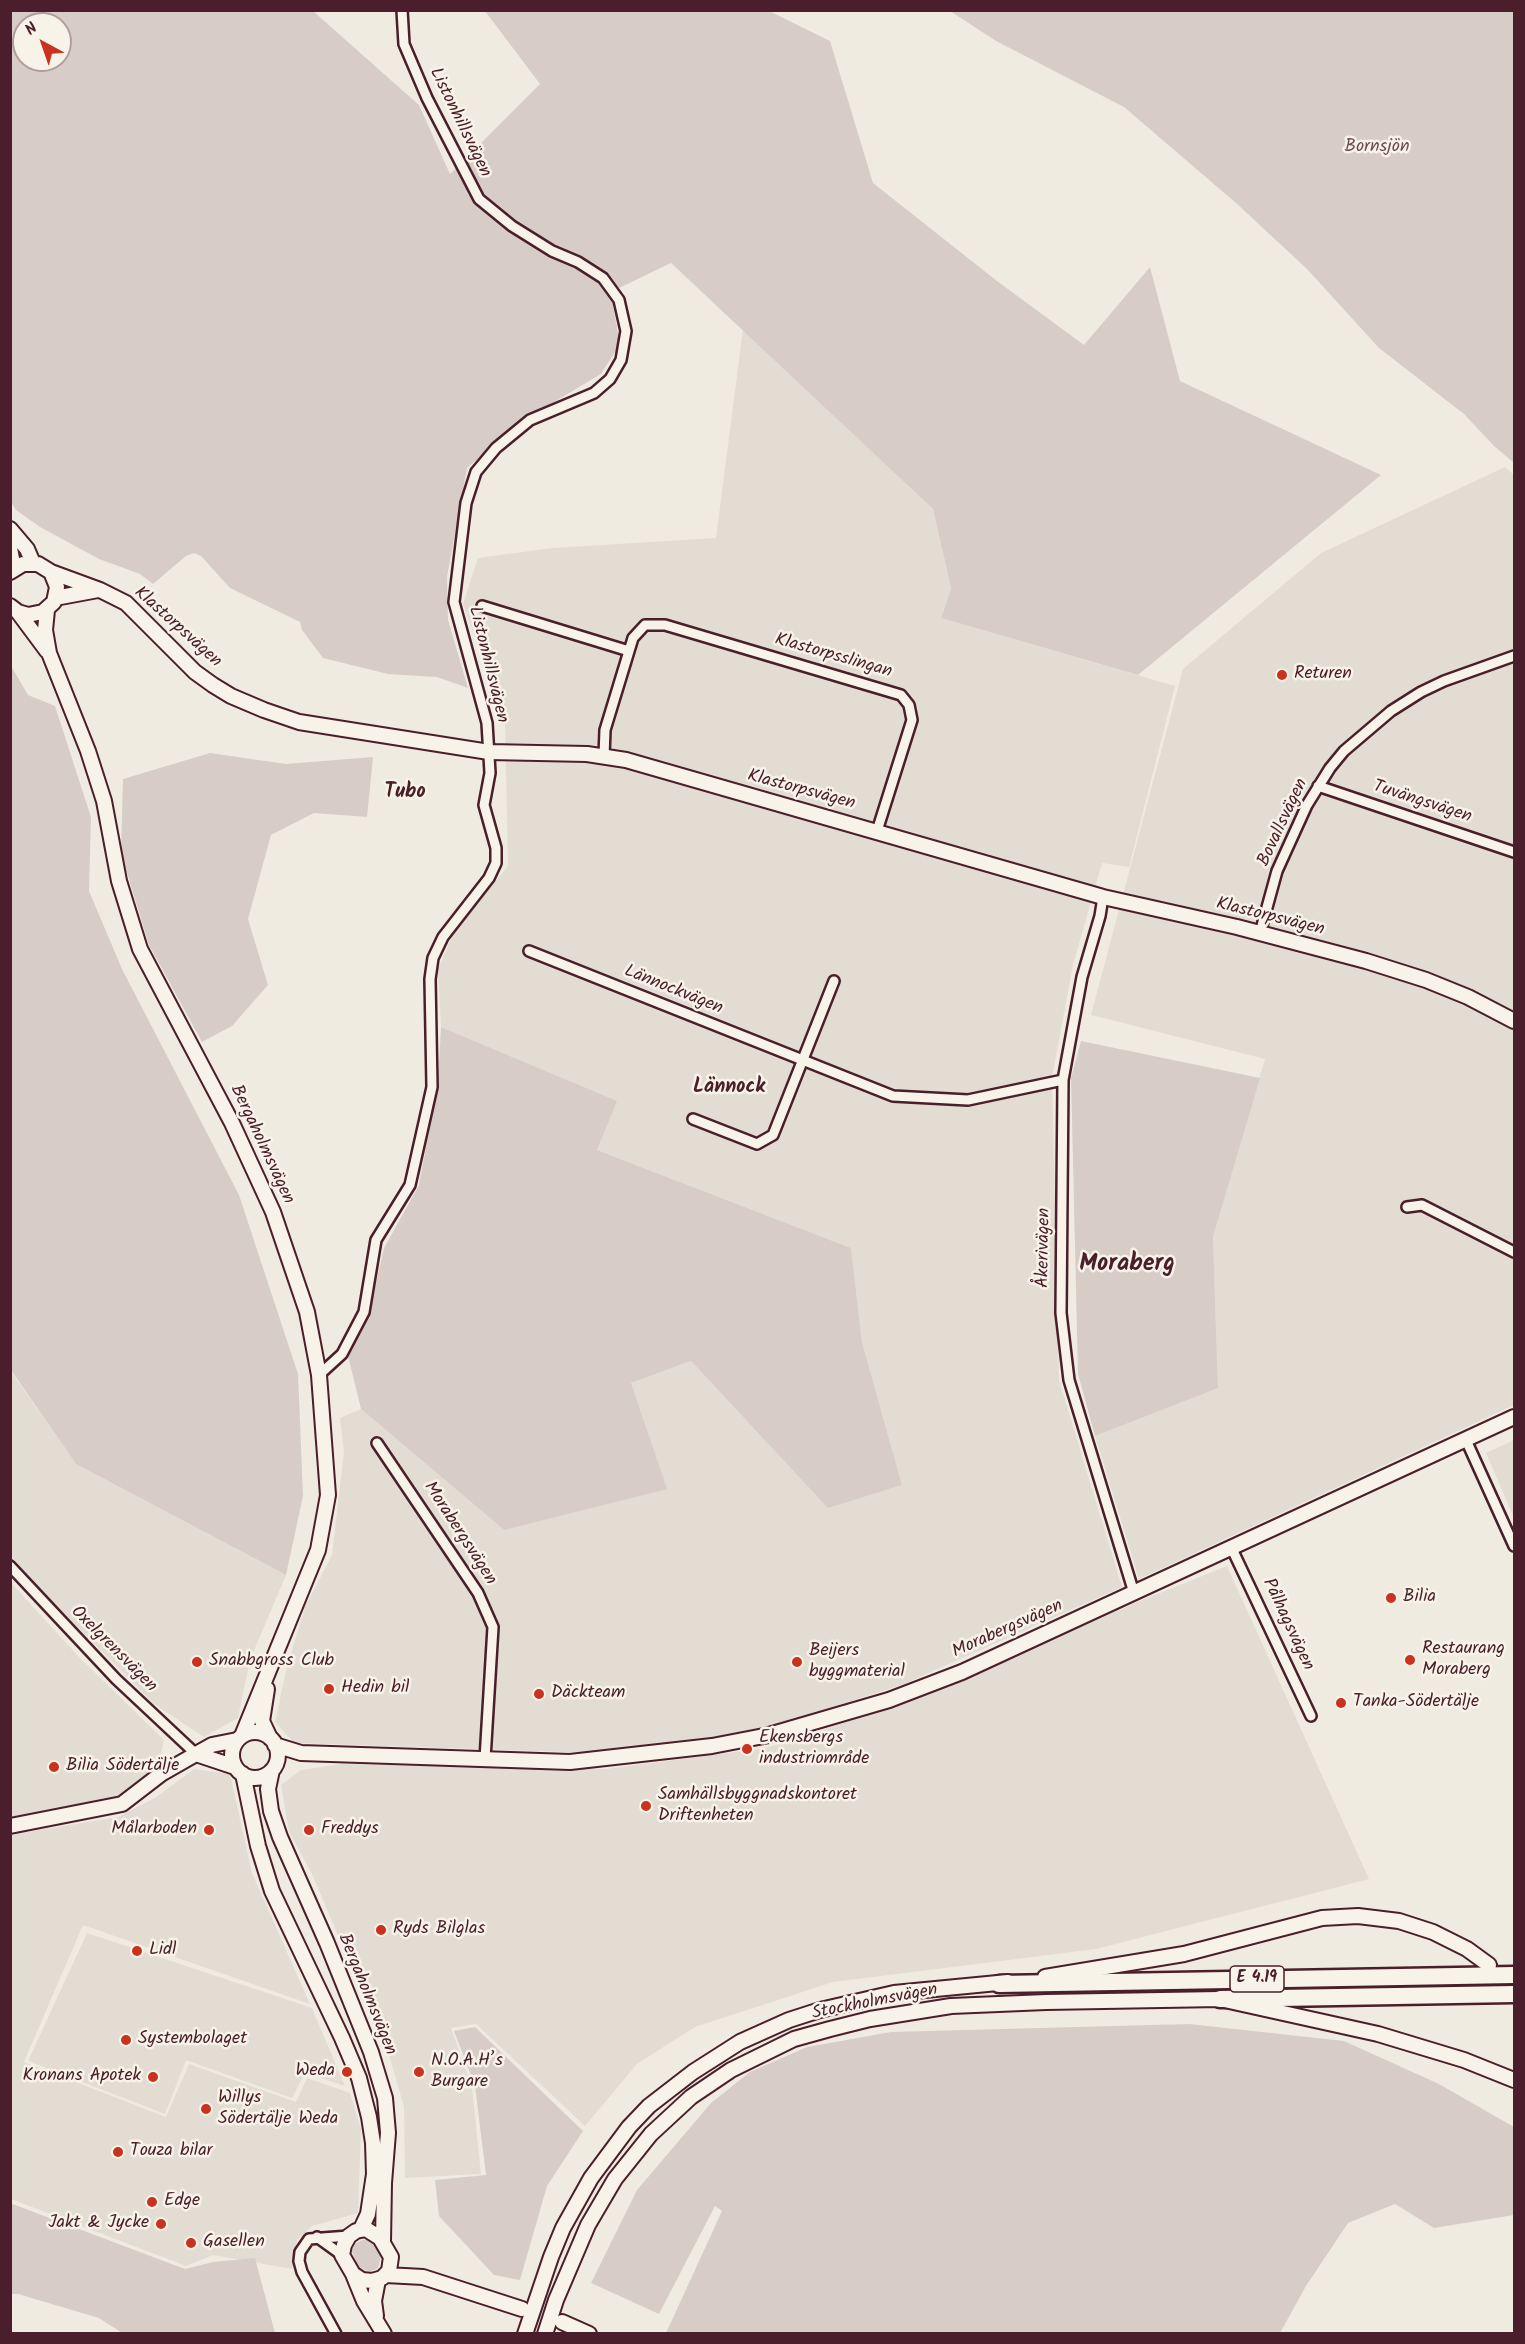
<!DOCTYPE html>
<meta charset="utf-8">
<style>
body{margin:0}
#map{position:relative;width:1525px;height:2344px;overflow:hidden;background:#f0ebe0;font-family:Kalam,sans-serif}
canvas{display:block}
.frame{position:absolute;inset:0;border:12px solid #4a1f2b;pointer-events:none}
.north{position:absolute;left:12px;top:12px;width:60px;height:60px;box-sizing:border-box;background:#f7f3e8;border:2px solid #b29e9c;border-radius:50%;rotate:320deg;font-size:16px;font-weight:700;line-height:24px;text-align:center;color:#4a1f2b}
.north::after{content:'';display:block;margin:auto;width:21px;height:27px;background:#c8321e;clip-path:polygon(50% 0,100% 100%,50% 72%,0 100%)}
</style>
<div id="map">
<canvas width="1525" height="2344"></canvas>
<div class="frame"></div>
<div class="north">N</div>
</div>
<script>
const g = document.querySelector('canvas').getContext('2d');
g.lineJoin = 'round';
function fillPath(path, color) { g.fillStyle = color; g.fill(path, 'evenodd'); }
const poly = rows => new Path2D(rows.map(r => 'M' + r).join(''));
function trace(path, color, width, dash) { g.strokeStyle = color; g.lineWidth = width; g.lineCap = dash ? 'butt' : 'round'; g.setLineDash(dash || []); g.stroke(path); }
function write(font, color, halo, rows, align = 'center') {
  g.font = font + ' Kalam,sans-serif'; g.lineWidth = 5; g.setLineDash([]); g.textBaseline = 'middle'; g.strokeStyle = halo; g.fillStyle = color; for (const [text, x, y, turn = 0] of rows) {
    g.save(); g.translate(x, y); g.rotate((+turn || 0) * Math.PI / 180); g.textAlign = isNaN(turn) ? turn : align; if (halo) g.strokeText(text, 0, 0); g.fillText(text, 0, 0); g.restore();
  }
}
fillPath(poly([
 [743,329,933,509,951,588,941,618,1175,686,1129,867,1102,863,1073,965,1052,1077,1059,1380,1122,1587,904,1684,759,1731,597,1753,294,1743,275,1722,286,1671,305,1607,332,1555,344,1452,340,1418,361,1409,504,1530,631,1383,691,1361,828,1507,902,1485,862,1342,851,1248,597,1150,616,1101,441,1027,438,969,454,932,508,866,505,721,463,604,478,558,552,548,716,538],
 [1505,467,1514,475,1514,1405,1139,1579,1095,1436,1218,1387,1213,1237,1265,1059,1091,1015,1183,669,1321,553],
 [10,1370,76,1464,286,1575,250,1660,238,1718,204,1737,154,1704,32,1581,12,1557],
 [1514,1440,1514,1518,1486,1453],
 [1227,1566,1369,1879,1096,1949,833,1982,695,2027,637,2064,585,2126,476,2024,451,2028,472,2087,481,2174,405,2178,404,2107,390,2058,312,1874,289,1832,281,1785,301,1770,342,1764,606,1769,766,1748,907,1703,1140,1601],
 [11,1583,80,1658,164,1740,158,1770,115,1801,11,1817],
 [194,1769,230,1774,252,1873,310,2004,83,1925,24,2062,166,2117,189,2064,296,2102,307,2078,350,2093,361,2129,358,2213,312,2226,297,2240,292,2269,213,2255,186,2266,11,2199,10,1835,118,1817,155,1798],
 [87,1933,312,2008,345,2086,305,2073,292,2098,186,2060,165,2114,28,2061]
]), '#e3dcd2');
fillPath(poly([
 [14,10,313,11,419,105,450,174,540,84,485,11,769,11,830,41,873,183,997,281,1084,345,1150,267,1180,381,1381,475,1138,675,941,618,951,588,933,509,671,263,619,288,613,306,620,344,601,374,522,421,467,468,447,577,448,620,468,688,437,677,388,674,323,658,302,630,300,622,230,588,201,556,194,553,186,556,153,584,140,574,99,559,40,527,16,510,11,502,10,16],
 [24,24,60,24,60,60,24,60],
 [950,11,1514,11,1514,463,1494,446,1464,414,1379,348,1307,269,1236,203,1124,107,996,41],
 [10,664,28,695,55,706,91,817,89,891,122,969,239,1195,298,1374,303,1496,286,1575,76,1464,11,1370],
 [210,753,286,764,373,757,367,817,314,813,271,835,248,919,268,985,232,1026,202,1042,149,945,121,853,123,779],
 [441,1027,617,1101,597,1150,851,1248,862,1342,902,1485,828,1508,691,1361,631,1383,667,1489,504,1530,361,1409,348,1356,370,1310,384,1248,419,1185,438,1083],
 [1081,1041,1260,1078,1213,1237,1218,1388,1095,1436,1078,1374,1071,1078],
 [1189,2024,1344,2041,1439,2084,1514,2127,1514,2215,1434,2228,1395,2204,1348,2223,1306,2286,1280,2333,666,2333,722,2211,715,2206,659,2314,591,2283,637,2190,711,2103,750,2072,807,2047,891,2032],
 [475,2027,583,2131,547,2186,520,2280,494,2275,439,2216,435,2180,486,2175,475,2086,454,2031],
 [10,2203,185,2269,213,2262,255,2258,275,2333,122,2333,99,2318,18,2294,11,2294],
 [365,2239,373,2242,381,2256,378,2268,370,2272,358,2267,352,2252,354,2244]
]), '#d8cdc6');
const street = poly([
 [482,606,629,651],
 [604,756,605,730,633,638,645,625,665,625,901,695,909,705,912,720,877,831],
 [1318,786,1514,852],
 [1103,897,1100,916,1082,977,1063,1080,1061,1313,1069,1380,1134,1593],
 [1260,933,1277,871,1307,805,1330,768,1344,751,1391,711,1421,692,1444,681,1514,656],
 [529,951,893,1096,968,1100,1063,1080],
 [693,1119,757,1144,773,1135,834,981],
 [1407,1207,1422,1205,1514,1252],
 [319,1375,342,1354,364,1312,376,1240,410,1185,432,1087,430,979,433,958,443,937,489,878,496,863,496,848,484,805,490,773,487,723,454,602,466,503,476,472,496,448,530,420,594,393,610,379,621,360,626,331,619,300,603,278,578,262,552,251,512,226,479,199,427,98,404,44,402,10],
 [1466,1440,1514,1546],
 [377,1443,478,1593,493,1627,485,1759],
 [1232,1549,1311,1716],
 [10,1566,116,1679,196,1754],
 [317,2237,342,2255],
 [336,2334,302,2272,299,2261,300,2252,309,2239,349,2236]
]);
const secondary = poly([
 [10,529,27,549,33,563],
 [10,548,14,569],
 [10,572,23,564,38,564,51,572,57,587,54,602,43,612,28,615,18,612],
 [51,572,100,590,126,603,195,672,213,685,231,696,264,710,299,722,489,752,587,754,626,760,1103,897,1237,927,1366,961,1426,980,1468,997,1514,1021],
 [55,598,98,590],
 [10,606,18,612,47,651],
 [47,610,45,630,49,653,88,751,104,801,119,881,140,949,232,1123,273,1212,307,1312,319,1375,328,1495,318,1550,242,1736],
 [267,1689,262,1721,270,1738],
 '232 1755a23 23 0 1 1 46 0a23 23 0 1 1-46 0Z',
 [275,1745,301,1753,570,1762,712,1746,769,1735,889,1700,962,1672,1514,1417],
 [196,1754,235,1767],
 [272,1770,268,1789,271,1811,280,1837,327,1943,371,2052,385,2098,388,2133,384,2183,383,2242],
 [243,1774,258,1846,272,1891,342,2038,359,2078,369,2117,373,2143,374,2174,368,2214,361,2229],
 [10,1826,122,1804,161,1774,196,1754,212,1745,237,1740],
 [1045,1977,1184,1954,1322,1918,1358,1916,1399,1921,1433,1932,1467,1949,1489,1965],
 [366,2229,380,2238,391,2257,389,2271,382,2278,372,2281,362,2280,353,2274,342,2255,344,2245,349,2236,356,2231,366,2229],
 [353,2274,364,2301,384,2334],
 [386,2275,423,2277,522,2309],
 [376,2316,374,2301,378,2280],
 [562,2322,589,2334],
 [525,2334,551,2257,563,2228,591,2178,629,2127,649,2106,693,2072,740,2042,789,2020,820,2010,894,1993,1008,1982],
 [545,2334,556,2300,588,2225,615,2179,651,2134,691,2097,731,2070,794,2039,830,2029,870,2019,951,2006,1046,2002,1220,1999,1378,2034,1464,2060,1514,2080]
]);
const highway = poly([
 [999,1984,1514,1975],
 [1220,1999,1514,1994]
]);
trace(street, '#4a1f2b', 14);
trace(secondary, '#4a1f2b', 18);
trace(highway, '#4a1f2b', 21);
trace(street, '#f7f3e8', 9);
trace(secondary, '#f7f3e8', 14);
trace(highway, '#f7f3e8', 16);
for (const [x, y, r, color] of [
 [1282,675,6,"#c8321e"],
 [1391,1598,6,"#c8321e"],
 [1410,1660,6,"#c8321e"],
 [197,1662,6,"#c8321e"],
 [797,1662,6,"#c8321e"],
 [329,1689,6,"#c8321e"],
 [539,1694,6,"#c8321e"],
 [1341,1703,6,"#c8321e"],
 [747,1749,6,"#c8321e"],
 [54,1767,6,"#c8321e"],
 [646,1806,6,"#c8321e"],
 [209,1830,6,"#c8321e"],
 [309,1830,6,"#c8321e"],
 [381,1930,6,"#c8321e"],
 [137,1951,6,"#c8321e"],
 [126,2040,6,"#c8321e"],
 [347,2072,6,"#c8321e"],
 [419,2072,6,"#c8321e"],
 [153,2077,6,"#c8321e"],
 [206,2109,6,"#c8321e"],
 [118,2152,6,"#c8321e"],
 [152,2202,6,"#c8321e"],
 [161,2224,6,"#c8321e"],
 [191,2243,6,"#c8321e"]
]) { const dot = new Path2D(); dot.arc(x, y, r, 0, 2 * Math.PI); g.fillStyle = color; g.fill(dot); trace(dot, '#f7f3e8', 2); }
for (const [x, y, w] of [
 [1257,1979,54]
]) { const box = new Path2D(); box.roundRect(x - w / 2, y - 13, w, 26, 4.5); g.fillStyle = '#f7f3e8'; g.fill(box); trace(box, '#4a1f2b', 1.5); }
write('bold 16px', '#4a1f2b', null, [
 ["E 4.19",1257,1979]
]);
write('18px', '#4a1f2b', '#f7f3e8', [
 ["Listonhillsvägen",459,123,64],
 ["Klastorpsvägen",177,628,42],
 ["Klastorpsslingan",833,657,16],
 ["Listonhillsvägen",487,665,76],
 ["Klastorpsvägen",801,791,15],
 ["Tuvängsvägen",1422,803,18],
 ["Bovallsvägen",1284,823,-65],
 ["Klastorpsvägen",1270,918,14],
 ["Lännockvägen",673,991,22],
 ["Bergaholmsvägen",261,1145,65],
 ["Åkerivägen",1045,1248,-89],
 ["Morabergsvägen",459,1534,57],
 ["Pålhagsvägen",1287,1625,65],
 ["Morabergsvägen",1008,1630,-24],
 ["Oxelgrensvägen",113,1650,45],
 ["Bergaholmsvägen",366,1995,68],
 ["Stockholmsvägen",875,2003,-11]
]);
write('18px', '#6e4a52', '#f7f3e8', [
 ["Bornsjön",1377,148]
]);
write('18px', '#4a1f2b', '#f7f3e8', [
 ["Returen",1294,675],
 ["Bilia",1403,1598],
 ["Restaurang",1422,1650],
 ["Moraberg",1422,1671],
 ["Beijers",809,1652],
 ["byggmaterial",809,1673],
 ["Snabbgross Club",209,1662],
 ["Hedin bil",341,1689],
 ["Däckteam",551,1694],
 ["Tanka-Södertälje",1353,1703],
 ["Ekensbergs",759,1739],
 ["industriområde",759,1760],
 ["Bilia Södertälje",66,1767],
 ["Samhällsbyggnadskontoret",658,1796],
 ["Driftenheten",658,1817],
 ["Målarboden",197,1830,"right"],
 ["Freddys",321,1830],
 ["Ryds Bilglas",393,1930],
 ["Lidl",149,1951],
 ["Systembolaget",138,2040],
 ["N.O.A.H’s",431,2062],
 ["Burgare",431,2083],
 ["Weda",335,2072,"right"],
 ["Kronans Apotek",141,2077,"right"],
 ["Willys",218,2099],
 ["Södertälje Weda",218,2120],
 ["Touza bilar",130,2152],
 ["Edge",164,2202],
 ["Jakt & Jycke",149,2224,"right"],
 ["Gasellen",203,2243]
], 'left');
write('bold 20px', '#4a1f2b', '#f7f3e8', [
 ["Tubo",405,794],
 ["Lännock",729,1089]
]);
write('bold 24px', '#4a1f2b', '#f7f3e8', [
 ["Moraberg",1127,1266]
]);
</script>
